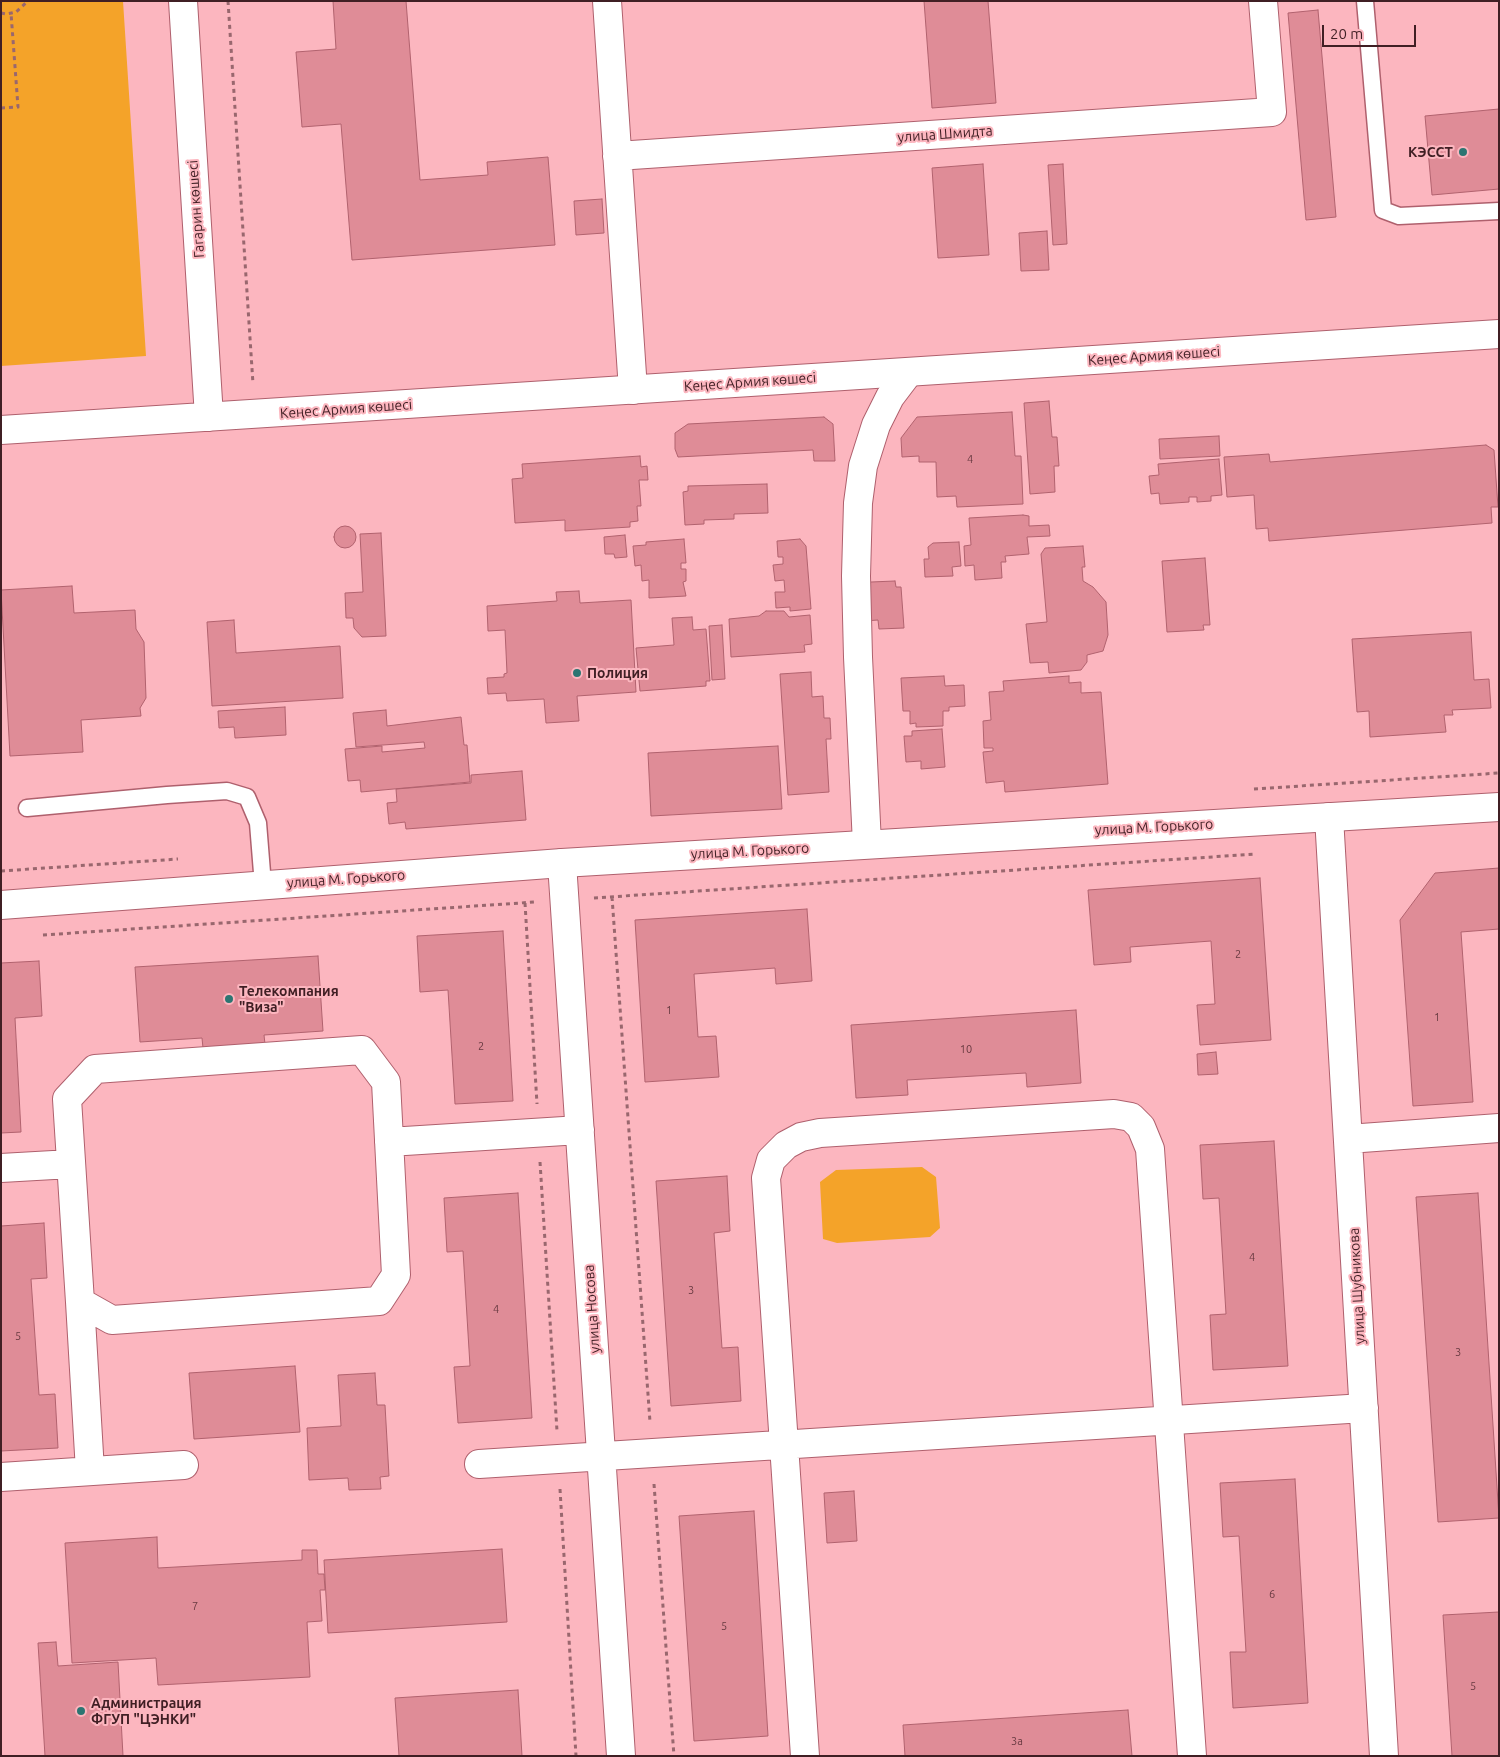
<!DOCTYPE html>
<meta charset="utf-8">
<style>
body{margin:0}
#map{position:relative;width:1500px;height:1757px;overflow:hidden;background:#fcb6bf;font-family:Ubuntu,sans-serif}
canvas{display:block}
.frame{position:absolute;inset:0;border:2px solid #401f24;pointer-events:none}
.scale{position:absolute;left:1322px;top:25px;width:94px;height:22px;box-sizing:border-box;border:2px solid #401f24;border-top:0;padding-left:6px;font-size:15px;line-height:18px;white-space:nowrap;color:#401f24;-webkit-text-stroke:4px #fcb6bf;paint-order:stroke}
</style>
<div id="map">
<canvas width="1500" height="1757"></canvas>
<div class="frame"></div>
<div class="scale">20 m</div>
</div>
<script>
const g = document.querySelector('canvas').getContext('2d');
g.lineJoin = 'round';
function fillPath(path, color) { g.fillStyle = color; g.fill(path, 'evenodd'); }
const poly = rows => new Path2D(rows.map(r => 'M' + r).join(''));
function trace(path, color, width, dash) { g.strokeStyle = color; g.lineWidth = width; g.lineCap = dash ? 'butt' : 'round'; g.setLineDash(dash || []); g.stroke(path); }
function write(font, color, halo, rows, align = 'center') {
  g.font = font + ' Ubuntu,sans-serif'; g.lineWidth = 4; g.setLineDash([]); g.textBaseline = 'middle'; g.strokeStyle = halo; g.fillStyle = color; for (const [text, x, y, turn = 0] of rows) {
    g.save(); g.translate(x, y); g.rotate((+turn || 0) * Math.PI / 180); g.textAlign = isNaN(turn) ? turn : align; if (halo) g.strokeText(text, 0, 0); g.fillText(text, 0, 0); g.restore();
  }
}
fillPath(poly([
 [1,1,123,1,146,356,1,366],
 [922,1167,936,1177,940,1228,930,1237,837,1243,823,1239,820,1182,836,1170]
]), '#f4a329');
const building = poly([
 [333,1,406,1,420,180,488,175,487,162,548,157,555,245,352,260,341,124,302,127,296,52,336,49,333,1],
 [924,1,988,1,996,103,932,108,924,1],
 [1318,10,1336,217,1306,220,1288,13,1318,10],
 [1499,109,1499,189,1432,195,1425,116,1499,109],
 [983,164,989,255,938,258,932,168,983,164],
 [1063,164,1067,244,1053,245,1048,165,1063,164],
 [602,199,604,233,576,235,574,201,602,199],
 [1047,231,1049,270,1021,271,1019,233,1047,231],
 [1049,401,1052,437,1057,437,1059,466,1054,466,1055,492,1030,494,1024,403,1049,401],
 [1012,412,1015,456,1021,456,1023,504,957,507,956,496,937,497,936,462,919,462,919,456,902,457,901,438,917,417,1012,412],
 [824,417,833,424,835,461,814,461,813,450,678,457,675,449,675,433,688,424,824,417],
 [1219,436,1220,456,1160,459,1159,439,1219,436],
 [1486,445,1494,450,1498,507,1491,507,1492,523,1269,541,1268,528,1256,529,1254,495,1227,497,1224,457,1269,454,1270,462,1486,445],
 [640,456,641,467,647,466,648,480,639,480,641,506,637,506,638,521,630,522,630,527,565,531,565,520,515,523,512,479,523,478,522,464,640,456],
 [1219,459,1222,495,1211,496,1211,501,1197,502,1197,497,1189,497,1189,502,1160,504,1159,493,1151,494,1149,476,1159,475,1158,464,1219,459],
 [767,484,768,513,734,514,734,519,704,520,704,524,685,525,683,492,688,491,688,486,767,484],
 [1023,515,1029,516,1029,526,1049,525,1050,536,1027,537,1029,554,1005,556,1006,562,1001,562,1002,578,975,580,974,565,965,566,964,546,971,545,969,518,1023,515],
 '334 537a11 11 0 1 1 22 0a11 11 0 1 1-22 0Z',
 [381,533,386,636,362,637,354,628,353,618,346,618,345,593,363,592,360,534,381,533],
 [625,535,627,557,615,558,614,554,605,554,604,537,625,535],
 [684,539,686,563,681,563,681,569,686,569,686,581,683,582,686,596,649,598,649,580,642,581,641,565,635,566,633,546,646,545,646,542,684,539],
 [800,539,806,546,811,609,790,611,790,607,776,608,775,592,785,592,784,580,775,581,773,565,783,564,783,557,778,557,777,541,800,539],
 [959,542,961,566,952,567,953,576,925,577,924,559,929,559,928,547,933,543,959,542],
 [1083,546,1085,567,1082,567,1083,581,1093,587,1106,602,1108,635,1103,651,1087,655,1087,662,1081,670,1049,673,1048,662,1030,663,1026,624,1047,622,1041,554,1045,548,1083,546],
 [1205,558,1210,625,1203,625,1204,630,1167,632,1162,561,1205,558],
 [895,581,896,587,901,587,904,628,879,629,878,620,864,621,862,591,871,582,895,581],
 [72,586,74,613,135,610,136,629,144,642,146,698,140,708,141,716,81,720,83,752,10,756,1,590,72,586],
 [579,591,580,603,631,600,636,692,577,696,579,721,546,723,544,699,507,701,506,693,488,694,487,678,504,677,504,674,507,673,505,630,488,631,487,606,557,601,556,592,579,591],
 [766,611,784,611,789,617,810,615,812,644,804,645,805,652,731,657,729,619,759,616,766,611],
 [692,617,693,630,706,629,710,681,706,681,706,686,640,691,636,648,674,645,672,618,692,617],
 [234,620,236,653,340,646,343,698,212,706,207,622,234,620],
 [722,625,725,679,712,680,709,626,722,625],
 [1471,632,1474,680,1489,679,1491,708,1452,710,1453,715,1444,715,1446,732,1370,737,1369,711,1357,712,1352,639,1471,632],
 [811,672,812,697,823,696,824,718,830,718,831,739,826,739,829,792,788,795,780,674,811,672],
 [944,676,945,686,964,685,965,706,949,707,949,711,943,711,943,726,916,727,916,723,910,724,910,711,903,711,901,678,944,676],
 [1069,676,1069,683,1081,682,1081,693,1101,692,1108,784,1005,792,1004,781,986,783,983,752,993,751,993,748,984,748,983,721,991,720,989,692,1004,691,1003,681,1069,676],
 [285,707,286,735,235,738,234,727,219,728,218,711,285,707],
 [386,710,387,726,461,717,464,745,467,745,470,782,361,792,360,780,348,781,345,749,382,746,382,752,425,748,424,742,356,747,353,713,386,710],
 [942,729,945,767,921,769,921,761,906,762,904,736,912,736,912,731,942,729],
 [778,746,782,809,651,816,648,753,778,746],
 [522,771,526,820,406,829,405,822,389,824,387,803,397,802,396,789,471,783,471,775,522,771],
 [1499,868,1499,929,1461,932,1473,1102,1413,1106,1400,920,1435,873,1499,868],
 [1260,878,1271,1040,1200,1045,1197,1005,1215,1004,1211,941,1130,947,1131,962,1094,965,1088,890,1260,878],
 [807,909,812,981,776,984,775,968,694,974,698,1037,716,1036,719,1077,645,1082,635,920,807,909],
 [503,931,513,1101,455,1104,448,990,420,992,417,936,503,931],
 [318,956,323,1031,264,1035,265,1044,203,1048,202,1038,140,1042,135,967,318,956],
 [39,961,42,1016,15,1018,21,1132,1,1133,1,963,39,961],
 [1076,1010,1081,1083,1027,1087,1026,1073,907,1080,908,1095,856,1098,851,1025,1076,1010],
 [1216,1052,1218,1074,1198,1075,1197,1054,1216,1052],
 [1274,1141,1288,1366,1213,1370,1210,1315,1226,1314,1219,1198,1203,1199,1200,1145,1274,1141],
 [727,1176,730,1231,714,1233,722,1348,738,1347,741,1401,671,1406,656,1181,727,1176],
 [518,1193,532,1418,458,1423,454,1367,470,1366,463,1251,447,1252,444,1198,518,1193],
 [1478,1193,1499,1518,1438,1522,1416,1197,1478,1193],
 [44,1223,47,1278,31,1279,39,1395,55,1394,58,1448,1,1451,1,1226,44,1223],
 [295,1366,300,1432,194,1439,189,1373,295,1366],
 [375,1373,377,1405,385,1405,389,1476,380,1477,381,1489,349,1490,348,1478,309,1480,307,1428,341,1426,338,1375,375,1373],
 [1295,1479,1308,1703,1233,1708,1230,1652,1246,1652,1239,1536,1223,1537,1220,1483,1295,1479],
 [854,1491,857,1541,827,1543,824,1493,854,1491],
 [754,1511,768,1736,694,1741,679,1516,754,1511],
 [157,1537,158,1568,302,1560,302,1550,317,1550,318,1574,324,1574,325,1590,320,1590,322,1621,307,1622,310,1677,158,1685,156,1658,72,1663,65,1543,157,1537],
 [502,1549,507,1622,328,1633,324,1560,502,1549],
 [1499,1612,1499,1756,1452,1756,1443,1615,1499,1612],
 [56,1642,58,1666,118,1662,123,1756,45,1756,38,1643,56,1642],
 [518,1690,522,1756,399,1756,395,1698,518,1690],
 [1128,1710,1132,1756,905,1756,903,1725,1128,1710]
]);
fillPath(building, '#df8c97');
trace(building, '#b1626e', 1);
const service = poly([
 [1365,1,1383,210,1399,216,1499,211],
 [27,808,167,795,227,791,247,797,258,823,263,885]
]);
const minor = poly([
 [607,1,633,390],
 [617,156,1272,112,1263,1],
 [1329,817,1384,1756],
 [867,844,858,657,856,576,858,503,863,466,876,425,890,397,909,372],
 [562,863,621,1756],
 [362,1050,386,1082,396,1275,379,1301,112,1320,80,1302,67,1099,95,1069,362,1050],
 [1348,1139,1499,1128],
 [389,1142,580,1130],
 [1,1168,71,1164],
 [80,1302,90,1471],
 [479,1464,1364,1408],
 [1,1477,184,1465],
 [805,1756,766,1178,771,1160,786,1145,801,1137,820,1133,1114,1114,1131,1117,1141,1127,1150,1149,1192,1756]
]);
const secondary = poly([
 [183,1,209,417],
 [1,430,1499,334],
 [1,905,562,863,1499,807]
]);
trace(service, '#af606d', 19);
trace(minor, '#af606d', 30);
trace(secondary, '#af606d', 30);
trace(poly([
 [228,1,253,384],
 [1,13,7,14,16,12,28,1],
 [1,108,18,107,11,13],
 [1254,789,1499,773],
 [1,871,178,859],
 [612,897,650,1422],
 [594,898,1256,854],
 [525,903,537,1104],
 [43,935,535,902],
 [540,1162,557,1431],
 [654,1484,674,1756],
 [560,1489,576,1756]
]), '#99676e', 3, [4, 4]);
trace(service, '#fff', 16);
trace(minor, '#fff', 28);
trace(secondary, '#fff', 28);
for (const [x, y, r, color] of [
 [1463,152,5,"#2c7572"],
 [577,673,5,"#2c7572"],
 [229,999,5,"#2c7572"],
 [81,1711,5,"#2c7572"]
]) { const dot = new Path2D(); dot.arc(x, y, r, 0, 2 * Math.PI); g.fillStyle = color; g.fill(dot); trace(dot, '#fcb6bf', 2); }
write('11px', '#683a41', null, [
 ["4",970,459],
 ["2",1238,954],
 ["1",669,1010],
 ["1",1437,1017],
 ["2",481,1046],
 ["10",966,1049],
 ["4",1252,1257],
 ["3",691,1290],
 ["4",496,1309],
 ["5",18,1336],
 ["3",1458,1352],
 ["6",1272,1594],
 ["7",195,1606],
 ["5",724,1626],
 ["5",1473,1686],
 ["3а",1017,1741]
]);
write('14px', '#401f24', '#fcb6bf', [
 ["улица Шмидта",945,134,-4],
 ["Гагарин көшесі",196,209,-94],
 ["Кеңес Армия көшесі",1154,356,-4],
 ["Кеңес Армия көшесі",750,382,-4],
 ["Кеңес Армия көшесі",346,409,-4],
 ["улица М. Горького",1154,827,-3],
 ["улица М. Горького",750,851,-3],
 ["улица М. Горького",346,879,-4],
 ["улица Шубникова",1357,1286,-93],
 ["улица Носова",592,1309,-94]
]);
write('bold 14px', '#401f24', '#fcb6bf', [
 ["КЭССТ",1453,152,"right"],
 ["Полиция",587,673],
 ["Телекомпания",239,991],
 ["\"Виза\"",239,1007],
 ["Администрация",91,1703],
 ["ФГУП \"ЦЭНКИ\"",91,1719]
], 'left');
</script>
